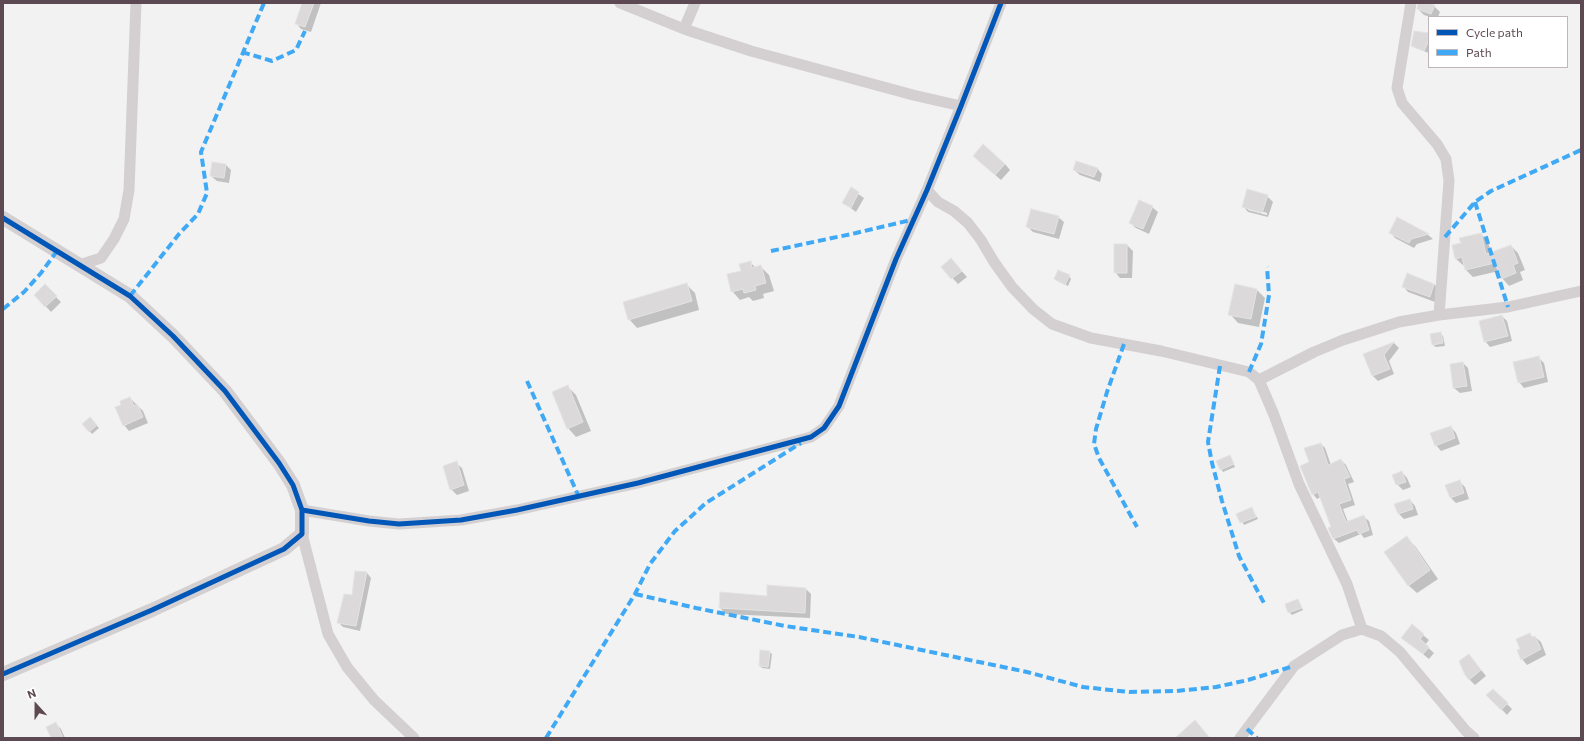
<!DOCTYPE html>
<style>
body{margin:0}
#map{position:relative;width:1584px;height:741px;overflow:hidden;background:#f1f2f1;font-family:Commissioner,sans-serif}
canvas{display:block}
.frame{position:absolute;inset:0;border:4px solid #5d4952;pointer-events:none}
.legend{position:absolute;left:1428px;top:16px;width:140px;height:52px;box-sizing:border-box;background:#fff;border:1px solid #beb6ba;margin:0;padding:5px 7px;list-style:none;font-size:12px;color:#5d4952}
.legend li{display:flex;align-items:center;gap:8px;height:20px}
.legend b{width:20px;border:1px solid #beb6ba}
.north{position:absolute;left:16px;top:685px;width:40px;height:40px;-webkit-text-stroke:3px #fff;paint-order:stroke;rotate:339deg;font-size:11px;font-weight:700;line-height:16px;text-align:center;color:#5d4952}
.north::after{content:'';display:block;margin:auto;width:14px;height:18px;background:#5d4952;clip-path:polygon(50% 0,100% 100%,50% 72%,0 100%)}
</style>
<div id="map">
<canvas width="1584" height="741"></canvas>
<div class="frame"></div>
<ul class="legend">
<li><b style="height:5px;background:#0057b8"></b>Cycle path</li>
<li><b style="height:5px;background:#3fa9f5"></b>Path</li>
</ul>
<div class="north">N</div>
</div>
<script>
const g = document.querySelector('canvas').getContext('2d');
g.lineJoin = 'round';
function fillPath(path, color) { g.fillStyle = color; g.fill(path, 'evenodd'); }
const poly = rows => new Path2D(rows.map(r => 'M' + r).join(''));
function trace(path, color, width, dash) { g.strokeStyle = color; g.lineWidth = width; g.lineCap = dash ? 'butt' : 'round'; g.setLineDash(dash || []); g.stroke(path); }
fillPath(poly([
 [303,3,321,3,311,32,301,29,296,23],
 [1418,3,1425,3,1434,6,1440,12,1438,17,1430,17,1424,15,1418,9],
 [1429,34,1429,53,1415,48,1412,45],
 [979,161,1005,164,1010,170,1001,180],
 [226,165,231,170,229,183,217,181,211,176],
 [1097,168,1102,174,1100,182,1080,175,1074,170],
 [851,189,864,198,856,212,844,203],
 [1267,196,1273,202,1268,217,1248,212,1243,206],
 [1248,207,1267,213,1267,215,1248,210],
 [1152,207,1158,212,1149,234,1136,228,1130,223],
 [1058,217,1064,222,1059,239,1033,232,1027,226],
 [1398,218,1428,235,1433,239,1417,244,1414,248,1395,238,1390,232],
 [1481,234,1488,241,1491,253,1511,246,1518,253,1525,270,1520,272,1523,280,1509,286,1502,278,1499,271,1473,277,1466,270,1465,265,1464,266,1456,259,1462,244],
 [1115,245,1127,245,1133,251,1132,278,1120,278,1115,272],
 [951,259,967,277,958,284,942,267],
 [750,262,756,268,761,267,769,275,774,291,763,294,764,298,753,301,749,297,740,300,732,291,742,271],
 [1069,276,1071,279,1068,286,1055,279],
 [686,284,695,293,699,310,637,328,629,319],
 [1434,284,1439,290,1435,302,1408,292,1403,286],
 [1236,285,1257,290,1265,298,1259,327,1238,323,1230,314],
 [45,286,61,302,51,312,35,295],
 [1502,316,1507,321,1512,341,1490,347,1485,341],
 [1440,333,1443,336,1445,346,1436,347,1433,345],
 [1394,343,1399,348,1389,361,1394,374,1378,381,1372,375,1364,355],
 [1538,357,1544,363,1548,382,1524,388,1519,382],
 [1463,363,1468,368,1472,391,1460,393,1454,388],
 [568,387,576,395,591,431,576,437,568,428],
 [130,398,143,411,148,423,129,431,124,425,122,405],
 [90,418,99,428,92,434,83,424],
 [1451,427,1456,433,1460,444,1441,451,1436,445],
 [1321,444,1325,448,1331,465,1341,460,1346,465,1354,482,1348,484,1355,505,1343,509,1348,522,1364,517,1369,521,1373,535,1364,538,1361,534,1339,543,1334,539,1329,528,1332,527,1321,497,1317,499,1313,494,1310,463],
 [1230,456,1235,467,1223,472,1221,469],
 [456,463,462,468,469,491,457,495,451,489],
 [1402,472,1407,478,1411,487,1403,490,1397,484],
 [1459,481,1465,487,1469,499,1456,503,1451,498],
 [1410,500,1415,506,1418,515,1404,519,1399,514,1396,505],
 [1252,509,1258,519,1244,525,1238,514],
 [1407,538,1415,546,1438,579,1417,593,1408,585],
 [367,573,371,578,360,631,343,627,338,622],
 [768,586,806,589,811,594,810,618,726,614,720,608,768,597],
 [1298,600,1303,610,1292,615,1289,612],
 [1530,634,1533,638,1535,637,1541,642,1546,655,1527,665,1522,659,1522,649],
 [1423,635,1429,640,1425,645,1434,653,1429,659,1403,638],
 [769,652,772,654,770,669,762,668,760,666],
 [1474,661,1486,676,1475,685,1469,679],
 [1493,690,1512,709,1507,715,1488,695],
 [56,724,61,729,65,738,52,738]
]), '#0003');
const building = poly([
 [302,3,314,3,305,27,295,24,302,3],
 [1418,3,1428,3,1435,5,1431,14,1417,9,1418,3],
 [1414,31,1429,33,1429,40,1424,51,1411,46,1414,31],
 [983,144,1005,164,995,175,973,156,983,144],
 [1076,161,1098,168,1094,177,1073,170,1076,161],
 [212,162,226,164,224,178,210,176,212,162],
 [851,187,859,192,851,208,842,203,851,187],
 [1247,189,1268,195,1262,213,1242,207,1247,189],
 [1139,200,1153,206,1143,229,1129,223,1139,200],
 [1031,209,1059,216,1054,234,1026,227,1031,209],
 [1397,217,1429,234,1411,239,1409,243,1389,233,1397,217],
 [1481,233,1486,254,1511,245,1518,263,1513,265,1516,273,1501,279,1495,263,1465,270,1462,257,1455,259,1452,245,1461,243,1459,238,1481,233],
 [1114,244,1127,244,1127,273,1114,273,1114,244],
 [951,258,962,271,951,279,941,267,951,258],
 [751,261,752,268,761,265,766,283,755,286,756,290,744,293,743,289,731,292,727,274,741,271,739,264,751,261],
 [1058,270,1070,275,1065,285,1054,279,1058,270],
 [1407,273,1434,284,1430,297,1402,287,1407,273],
 [687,283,692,301,628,320,623,302,687,283],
 [45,284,57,296,45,307,34,295,45,284],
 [1235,284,1257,289,1251,319,1228,315,1235,284],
 [1502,315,1508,336,1484,342,1479,321,1502,315],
 [1441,332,1443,343,1432,345,1430,334,1441,332],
 [1394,342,1384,355,1390,369,1372,376,1363,354,1394,342],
 [1539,356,1544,377,1518,383,1513,362,1539,356],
 [1463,362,1467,386,1453,388,1450,364,1463,362],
 [568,385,583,422,567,429,552,392,568,385],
 [130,397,134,406,137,404,143,417,123,426,115,407,121,405,120,401,130,397],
 [90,417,97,425,89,432,82,424,90,417],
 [1451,426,1455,438,1435,446,1430,433,1451,426],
 [1321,443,1328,465,1341,459,1350,477,1344,479,1351,500,1339,504,1346,522,1364,515,1369,530,1359,534,1357,530,1333,539,1328,528,1331,527,1318,492,1312,495,1300,466,1309,462,1304,448,1321,443],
 [1230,455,1234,464,1220,470,1216,461,1230,455],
 [457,461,464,485,450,490,443,466,457,461],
 [1402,471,1406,482,1396,485,1392,475,1402,471],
 [1460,480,1464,493,1450,498,1445,485,1460,480],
 [1410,499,1413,509,1398,514,1394,504,1410,499],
 [1252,507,1256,517,1240,523,1236,514,1252,507],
 [1407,536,1430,570,1408,586,1384,552,1407,536],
 [355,571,367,572,356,626,337,623,344,594,352,595,355,571],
 [767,585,806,588,805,613,719,608,720,592,767,596,767,585],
 [1298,599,1302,608,1288,613,1285,604,1298,599],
 [1412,624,1424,634,1420,639,1429,647,1423,654,1401,638,1412,624],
 [1530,633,1532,637,1535,636,1541,649,1521,660,1517,650,1520,649,1516,639,1530,633],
 [760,650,770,651,768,667,759,666,760,650],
 [1469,654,1481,670,1469,680,1465,675,1459,661,1469,654],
 [1493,689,1508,703,1501,710,1486,695,1493,689],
 [1195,720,1210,738,1175,738,1195,720],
 [56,722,63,738,51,738,46,727,56,722]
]);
fillPath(building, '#dbd9d9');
trace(building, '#e4e3e3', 1);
trace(poly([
 [620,3,684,29,751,51,913,95,961,106],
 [1411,3,1397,88,1402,103,1437,144,1446,159,1449,181,1439,315],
 [684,29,695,3],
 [927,190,938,202,954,211,968,223,981,240,994,262,1012,287,1033,309,1052,324,1091,338,1161,351,1249,372,1259,380,1274,415,1299,484,1347,584,1362,629],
 [79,265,101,258,114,239,124,219,129,190,136,3],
 [1259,380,1314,352,1343,340,1399,322,1439,315,1508,307,1581,291],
 [302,510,369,521,399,524,461,520,517,510,638,483,811,437,824,428,839,406,896,259,927,190,961,106,1001,3],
 [302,534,328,634,347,667,374,700,414,738],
 [1240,738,1294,666,1342,635,1362,629,1381,636,1400,652,1466,731,1474,738]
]), '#d4d0d2', 11);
trace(poly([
 [3,218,130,296,173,336,225,391,279,463,293,485,302,510,302,534,284,549,152,610,3,674]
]), '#d4d0d2', 14);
trace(poly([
 [242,52,272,61,296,50,305,31],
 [1475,202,1508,307],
 [1445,237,1475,202,1491,191,1581,150],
 [771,251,856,233,915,219],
 [130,296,179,234,198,214,207,193,201,152,264,3],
 [3,309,24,292,41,273,57,251],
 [1124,344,1107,392,1096,429,1094,444,1099,458,1137,527],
 [1220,366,1208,442,1212,463,1222,501,1239,556,1265,605],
 [1249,372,1261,344,1265,320,1269,295,1267,267],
 [527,381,579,497],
 [635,594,696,608,785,626,859,637,1027,672,1083,687,1129,692,1176,691,1216,687,1248,680,1294,666],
 [1247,729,1257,738],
 [546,738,635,594,650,564,675,531,706,503,801,443]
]), '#3fa9f5', 4, [8, 4]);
trace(poly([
 [3,218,130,296,173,336,225,391,279,463,293,485,302,510,302,534,284,549,152,610,3,674],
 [302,510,369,521,399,524,461,520,517,510,638,483,811,437,824,428,839,406,896,259,927,190,961,106,1001,3]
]), '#0057b8', 5);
</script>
